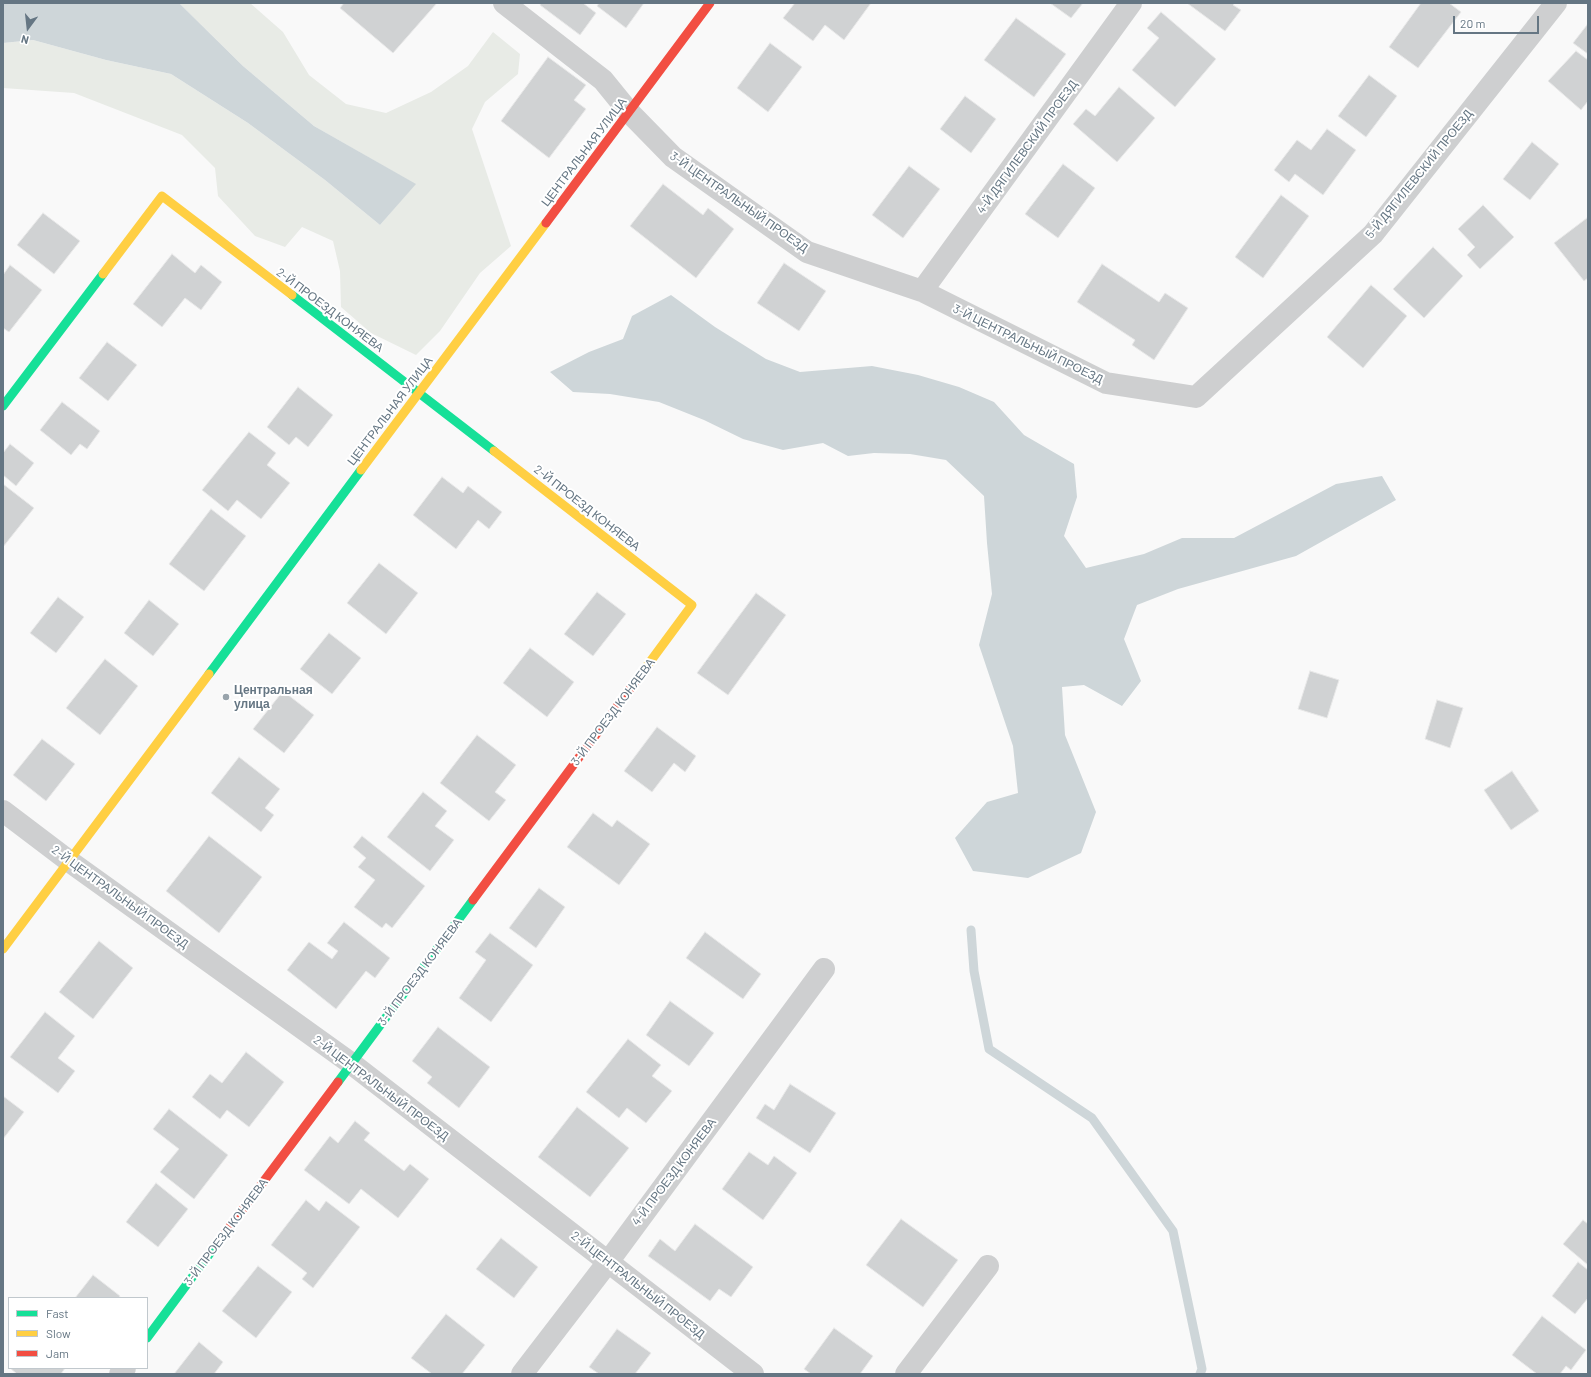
<!DOCTYPE html>
<meta charset="utf-8">
<style>
body{margin:0}
#map{position:relative;width:1591px;height:1377px;overflow:hidden;background:#f9f9f9;font-family:Barlow,sans-serif}
canvas{display:block}
.frame{position:absolute;inset:0;border:4px solid #657683;pointer-events:none}
.legend{position:absolute;left:8px;top:1297px;width:140px;height:72px;box-sizing:border-box;background:#fff;border:1px solid #c1c8cd;margin:0;padding:5px 7px;list-style:none;font-size:12px;color:#657683}
.legend li{display:flex;align-items:center;gap:8px;height:20px}
.legend b{width:20px;border:1px solid #c1c8cd}
.north{position:absolute;left:8px;top:8px;width:40px;height:40px;-webkit-text-stroke:3px #fff;paint-order:stroke;rotate:195deg;font-size:11px;font-weight:700;line-height:16px;text-align:center;color:#657683}
.north::after{content:'';display:block;margin:auto;width:14px;height:18px;background:#657683;clip-path:polygon(50% 0,100% 100%,50% 72%,0 100%)}
.scale{position:absolute;left:1453px;top:16px;width:86px;height:18px;box-sizing:border-box;border:2px solid #657683;border-top:0;padding-left:5px;font-size:12px;line-height:14px;white-space:nowrap;color:#657683;-webkit-text-stroke:3px #fff;paint-order:stroke}
</style>
<div id="map">
<canvas width="1591" height="1377"></canvas>
<div class="frame"></div>
<ul class="legend">
<li><b style="height:5px;background:#16e098"></b>Fast</li>
<li><b style="height:5px;background:#ffcf43"></b>Slow</li>
<li><b style="height:5px;background:#f24e42"></b>Jam</li>
</ul>
<div class="north">N</div>
<div class="scale">20 m</div>
</div>
<script>
const g = document.querySelector('canvas').getContext('2d');
g.lineJoin = 'round';
function fillPath(path, color) { g.fillStyle = color; g.fill(path, 'evenodd'); }
const poly = rows => new Path2D(rows.map(r => 'M' + r).join(''));
function trace(path, color, width, dash) { g.strokeStyle = color; g.lineWidth = width; g.lineCap = dash ? 'butt' : 'round'; g.setLineDash(dash || []); g.stroke(path); }
function write(font, color, halo, rows, align = 'center') {
  g.font = font + ' Barlow,sans-serif'; g.lineWidth = 4; g.setLineDash([]); g.textBaseline = 'middle'; g.strokeStyle = halo; g.fillStyle = color; for (const [text, x, y, turn = 0] of rows) {
    g.save(); g.translate(x, y); g.rotate((+turn || 0) * Math.PI / 180); g.textAlign = isNaN(turn) ? turn : align; if (halo) g.strokeText(text, 0, 0); g.fillText(text, 0, 0); g.restore();
  }
}
fillPath(poly([
 [179,3,250,3,283,32,309,75,346,104,386,113,431,92,468,66,493,32,520,54,518,74,485,102,472,129,511,246,480,273,440,331,416,355,371,333,341,307,340,271,333,241,302,227,285,247,255,236,218,196,215,168,182,135,74,93,3,88,3,43,33,40,106,60,171,74,248,123,325,180,380,225,415,184,314,126,243,66]
]), '#e8ebe6');
fillPath(poly([
 [3,3,179,3,243,66,314,126,416,184,380,225,325,180,248,123,171,74,106,60,33,40,3,43],
 [671,295,715,327,766,359,800,372,872,366,918,375,959,387,994,402,1024,435,1074,464,1077,497,1064,536,1086,568,1144,554,1182,538,1234,538,1336,484,1382,476,1396,500,1296,556,1178,589,1137,605,1124,639,1141,681,1122,706,1084,685,1062,687,1065,735,1096,812,1081,853,1028,878,973,871,955,838,987,802,1018,793,1013,746,979,645,992,594,987,543,984,496,946,460,910,454,874,453,848,456,823,443,783,450,743,439,704,420,659,402,610,394,573,392,550,372,589,352,623,339,632,316]
]), '#ced6d9');
trace(poly([
 [971,930,974,971,989,1049,1092,1118,1173,1231,1202,1369,1200,1374]
]), '#ced6d9', 9);
const building = poly([
 [344,3,437,3,393,53,340,8,344,3],
 [541,3,583,3,596,13,580,35,540,5,541,3],
 [599,3,644,3,626,28,597,6,599,3],
 [795,3,871,3,844,40,825,25,813,41,783,18,795,3],
 [1050,3,1083,3,1071,18,1050,3],
 [1187,3,1235,3,1233,5,1241,10,1225,31,1187,3],
 [1421,3,1449,3,1461,12,1418,68,1389,47,1421,3],
 [1161,12,1216,59,1175,107,1132,70,1159,38,1147,28,1161,12],
 [1016,18,1066,54,1034,97,984,60,1016,18],
 [1587,25,1588,27,1588,54,1573,43,1587,25],
 [770,43,802,67,768,112,737,88,770,43],
 [1576,51,1588,60,1588,101,1581,110,1548,81,1576,51],
 [548,57,586,85,574,100,586,109,549,158,501,121,548,57],
 [1369,75,1397,96,1366,137,1338,116,1369,75],
 [1119,87,1155,118,1117,162,1073,124,1086,109,1095,116,1119,87],
 [965,96,996,119,971,153,940,129,965,96],
 [1327,129,1356,150,1323,195,1295,174,1289,182,1274,170,1297,140,1311,150,1327,129],
 [1532,142,1559,164,1530,200,1503,179,1532,142],
 [1063,164,1095,188,1058,238,1025,214,1063,164],
 [909,166,940,189,903,238,872,215,909,166],
 [663,184,703,215,708,208,734,229,696,278,630,226,663,184],
 [1281,195,1309,216,1263,278,1235,257,1281,195],
 [1483,205,1514,237,1480,269,1467,255,1475,247,1458,229,1483,205],
 [43,213,80,241,54,274,17,245,43,213],
 [1587,218,1588,220,1588,278,1584,281,1554,243,1587,218],
 [1433,247,1463,276,1424,318,1393,289,1433,247],
 [172,254,195,273,201,265,222,282,201,310,185,298,162,327,133,304,172,254],
 [784,263,826,291,799,331,757,303,784,263],
 [1102,264,1159,302,1165,293,1188,308,1154,360,1132,345,1135,340,1077,302,1102,264],
 [10,265,42,290,9,332,3,328,3,275,10,265],
 [1371,285,1407,316,1363,368,1327,337,1371,285],
 [107,342,137,365,108,401,79,378,107,342],
 [298,387,333,415,308,447,296,437,289,445,267,427,298,387],
 [62,402,100,431,87,449,80,444,71,455,40,430,62,402],
 [249,432,276,453,267,465,290,483,261,519,237,500,228,511,202,490,249,432],
 [10,444,34,463,16,486,3,475,3,453,10,444],
 [442,477,463,493,468,486,502,512,489,529,478,520,456,549,413,515,442,477],
 [3,484,34,508,3,547,3,484],
 [211,509,246,536,204,591,169,564,211,509],
 [379,563,418,593,386,634,347,603,379,563],
 [597,592,626,614,593,656,564,634,597,592],
 [756,593,786,615,728,695,697,673,756,593],
 [58,597,84,617,56,653,30,633,58,597],
 [149,600,179,624,153,656,124,633,149,600],
 [329,633,361,658,332,694,300,669,329,633],
 [530,648,574,682,547,717,503,683,530,648],
 [105,659,138,686,100,735,66,708,105,659],
 [1310,671,1339,680,1327,718,1298,709,1310,671],
 [283,691,314,715,284,753,253,729,283,691],
 [1437,700,1463,708,1450,748,1425,739,1437,700],
 [657,727,696,756,685,772,674,763,652,792,624,771,657,727],
 [477,735,516,765,495,792,506,800,489,821,440,783,477,735],
 [42,739,75,764,46,801,13,775,42,739],
 [239,757,280,789,265,808,274,815,261,832,211,793,239,757],
 [1512,771,1539,811,1511,830,1484,790,1512,771],
 [423,792,447,811,435,826,454,840,430,871,387,837,423,792],
 [593,813,612,827,617,820,650,844,619,885,567,847,593,813],
 [209,836,262,877,219,933,166,891,209,836],
 [362,836,425,886,392,928,386,923,382,928,354,907,375,880,358,867,366,858,353,847,362,836],
 [539,888,565,907,536,948,509,928,539,888],
 [344,922,390,958,375,978,366,971,336,1009,287,970,309,942,332,959,338,951,327,943,344,922],
 [705,932,761,974,743,999,686,958,705,932],
 [490,933,533,965,491,1022,459,998,486,960,475,952,490,933],
 [99,941,133,968,93,1019,59,992,99,941],
 [670,1001,714,1033,689,1066,646,1035,670,1001],
 [45,1012,75,1036,58,1058,75,1071,58,1093,10,1057,45,1012],
 [438,1027,490,1067,459,1108,427,1083,432,1077,412,1061,438,1027],
 [628,1039,661,1065,652,1076,672,1091,646,1123,627,1108,619,1118,586,1092,628,1039],
 [246,1052,284,1082,249,1127,227,1110,220,1119,192,1097,210,1074,222,1083,246,1052],
 [790,1084,836,1113,810,1153,756,1118,765,1104,774,1110,790,1084],
 [3,1096,24,1112,3,1139,3,1096],
 [577,1107,629,1148,590,1197,538,1157,577,1107],
 [169,1109,228,1155,194,1199,160,1172,179,1149,153,1129,169,1109],
 [355,1121,370,1133,364,1140,404,1171,410,1164,429,1179,398,1218,361,1189,349,1204,304,1170,330,1136,338,1143,355,1121],
 [749,1152,768,1165,774,1156,797,1173,763,1220,722,1189,749,1152],
 [156,1183,188,1209,158,1247,126,1222,156,1183],
 [306,1200,319,1211,326,1201,360,1227,313,1288,302,1279,307,1273,271,1245,306,1200],
 [901,1219,958,1260,923,1307,866,1265,901,1219],
 [1583,1220,1588,1224,1588,1265,1563,1244,1583,1220],
 [695,1224,753,1267,731,1297,719,1289,710,1301,648,1256,660,1239,675,1251,695,1224],
 [501,1238,538,1267,514,1298,476,1269,501,1238],
 [1578,1262,1588,1270,1588,1298,1575,1314,1552,1296,1578,1262],
 [258,1266,292,1292,256,1338,222,1311,258,1266],
 [93,1275,120,1296,119,1298,75,1298,93,1275],
 [446,1314,485,1345,462,1374,432,1374,411,1358,446,1314],
 [1542,1316,1586,1350,1571,1370,1566,1366,1560,1374,1537,1374,1512,1355,1542,1316],
 [834,1328,873,1356,860,1374,811,1374,804,1369,834,1328],
 [617,1329,651,1353,635,1374,599,1374,589,1367,617,1329],
 [199,1342,223,1362,214,1374,174,1374,199,1342],
 [10,1368,65,1368,61,1374,17,1374,10,1368]
]);
fillPath(building, '#d0d2d3');
trace(building, '#e8e8e8', 1);
trace(poly([
 [504,3,603,80,629,112,673,157,807,252,922,291,1106,383,1196,397,1373,234,1556,3],
 [922,291,1131,3],
 [3,811,69,861,352,1064,753,1374],
 [120,1374,125,1368],
 [522,1374,608,1262,824,969],
 [906,1374,988,1266]
]), '#cecfd0', 22);
trace(poly([
 [292,295,494,451],
 [3,406,103,274],
 [209,674,361,470],
 [338,1082,473,900],
 [147,1338,222,1237]
]), '#16e098', 9);
trace(poly([
 [103,274,162,196,292,295],
 [494,451,692,605,644,670],
 [361,470,546,223],
 [3,949,209,674]
]), '#ffcf43', 9);
trace(poly([
 [546,223,710,3],
 [473,900,644,670],
 [222,1237,338,1082]
]), '#f24e42', 9);
for (const [x, y, r, color] of [
 [226,697,4,"#99a4ac"]
]) { const dot = new Path2D(); dot.arc(x, y, r, 0, 2 * Math.PI); g.fillStyle = color; g.fill(dot); trace(dot, '#fff', 1.5); }
write('12px', '#657683', '#fff', [
 ["4-Й ДЯГИЛЕВСКИЙ ПРОЕЗД",1027,147,-54],
 ["ЦЕНТРАЛЬНАЯ УЛИЦА",584,152,-53],
 ["5-Й ДЯГИЛЕВСКИЙ ПРОЕЗД",1419,174,-51],
 ["3-Й ЦЕНТРАЛЬНЫЙ ПРОЕЗД",739,202,35],
 ["2-Й ПРОЕЗД КОНЯЕВА",330,310,37],
 ["3-Й ЦЕНТРАЛЬНЫЙ ПРОЕЗД",1028,344,26],
 ["ЦЕНТРАЛЬНАЯ УЛИЦА",390,411,-53],
 ["2-Й ПРОЕЗД КОНЯЕВА",587,508,38],
 ["3-Й ПРОЕЗД КОНЯЕВА",613,712,-53],
 ["2-Й ЦЕНТРАЛЬНЫЙ ПРОЕЗД",120,897,36],
 ["3-Й ПРОЕЗД КОНЯЕВА",420,972,-53],
 ["2-Й ЦЕНТРАЛЬНЫЙ ПРОЕЗД",381,1088,37],
 ["4-Й ПРОЕЗД КОНЯЕВА",674,1172,-53],
 ["3-Й ПРОЕЗД КОНЯЕВА",226,1232,-53],
 ["2-Й ЦЕНТРАЛЬНЫЙ ПРОЕЗД",638,1285,38]
]);
write('bold 12px', '#657683', '#fff', [
 ["Центральная",234,690],
 ["улица",234,704]
], 'left');
</script>
